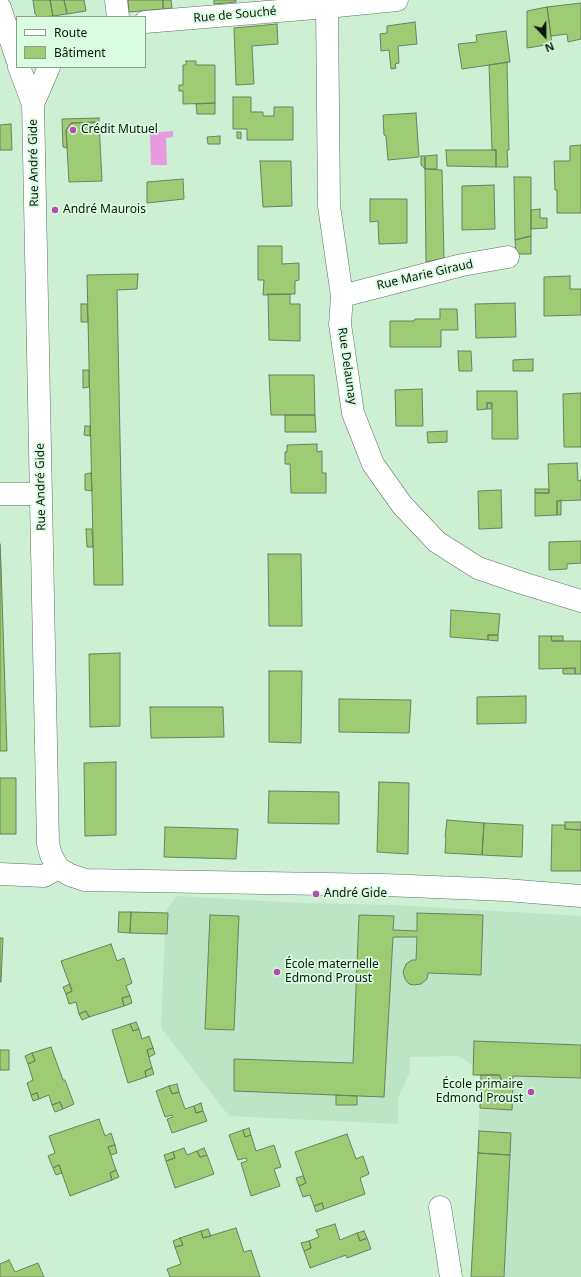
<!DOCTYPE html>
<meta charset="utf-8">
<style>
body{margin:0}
#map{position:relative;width:581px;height:1277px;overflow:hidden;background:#cdefd4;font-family:"Noto Sans",sans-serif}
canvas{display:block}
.legend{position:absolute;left:16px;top:16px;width:130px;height:52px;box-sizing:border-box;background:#dafde1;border:1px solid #87a18d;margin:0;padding:5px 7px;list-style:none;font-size:12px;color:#0b170e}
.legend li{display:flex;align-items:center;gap:8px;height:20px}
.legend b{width:20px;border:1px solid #87a18d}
.north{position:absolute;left:525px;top:16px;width:40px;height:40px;-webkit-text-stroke:3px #dafde1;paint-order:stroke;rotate:158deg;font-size:11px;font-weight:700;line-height:16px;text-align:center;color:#0b170e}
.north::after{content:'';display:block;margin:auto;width:14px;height:18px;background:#0b170e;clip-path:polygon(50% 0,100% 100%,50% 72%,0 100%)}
</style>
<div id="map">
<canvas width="581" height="1277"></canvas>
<ul class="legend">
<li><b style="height:5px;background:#fff"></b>Route</li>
<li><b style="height:11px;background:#9ecc74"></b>Bâtiment</li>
</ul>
<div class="north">N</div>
</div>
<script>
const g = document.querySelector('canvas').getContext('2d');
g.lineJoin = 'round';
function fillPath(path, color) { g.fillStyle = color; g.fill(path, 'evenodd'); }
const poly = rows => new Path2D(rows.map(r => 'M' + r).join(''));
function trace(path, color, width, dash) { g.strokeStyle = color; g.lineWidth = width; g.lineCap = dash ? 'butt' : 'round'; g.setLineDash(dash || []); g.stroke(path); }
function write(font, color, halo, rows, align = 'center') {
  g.font = font + ' "Noto Sans",sans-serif'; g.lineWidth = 3.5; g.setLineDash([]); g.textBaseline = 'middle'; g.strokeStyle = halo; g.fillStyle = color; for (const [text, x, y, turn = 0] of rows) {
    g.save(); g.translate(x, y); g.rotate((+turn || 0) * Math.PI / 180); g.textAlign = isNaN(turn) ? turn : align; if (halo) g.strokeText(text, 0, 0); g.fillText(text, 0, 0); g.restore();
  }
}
fillPath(poly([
 [177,896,299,903,394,905,581,916,581,1277,471,1277,481,1076,473,1075,473,1066,459,1056,410,1057,410,1072,398,1098,398,1124,229,1116,161,1028,166,910]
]), '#bce5c5');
fillPath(poly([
 [173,131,173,137,166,138,167,165,151,165,150,133]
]), '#e79bde');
const building = poly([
 [33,0,50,0,53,16,38,17,35,14,33,0],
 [50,0,64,0,67,14,53,16,50,0],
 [64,0,84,0,86,11,67,14,64,0],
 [128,0,163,0,163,9,129,12,128,0],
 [163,0,171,0,172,8,163,9,163,0],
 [214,0,236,0,236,2,214,4,214,0],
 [581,3,581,39,568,42,567,34,551,36,547,7,581,3],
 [547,7,552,44,527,48,527,11,547,7],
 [415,22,417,44,398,46,399,63,395,64,396,68,391,69,389,50,381,51,380,34,387,33,387,26,415,22],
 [277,24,278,44,252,46,254,84,236,85,234,28,277,24],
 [506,31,510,62,462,69,458,44,477,42,476,35,506,31],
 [186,61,196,61,196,65,215,65,215,103,183,104,183,91,179,91,179,85,183,85,183,65,186,65,186,61],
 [507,62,509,150,507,150,508,167,496,167,496,150,492,150,489,65,507,62],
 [233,97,251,97,251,112,263,112,263,116,274,116,274,107,293,107,293,140,247,140,247,129,233,129,233,97],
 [215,103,215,114,197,114,196,104,215,103],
 [416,113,419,157,388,160,386,136,384,135,383,115,416,113],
 [99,118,99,122,71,123,66,130,67,148,63,147,62,119,99,118],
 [99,122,102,181,69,182,66,130,71,123,99,122],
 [11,124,12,150,0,150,0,125,11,124],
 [237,132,241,132,241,139,237,138,237,132],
 [220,136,220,144,208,144,207,137,220,136],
 [581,145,581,213,557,213,557,190,555,190,554,161,570,161,570,146,581,145],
 [446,150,496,150,496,167,447,166,446,150],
 [437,155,437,169,425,169,425,156,437,155],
 [421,156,425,156,425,169,421,165,421,156],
 [260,161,291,161,292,206,263,207,260,161],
 [425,169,442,170,444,258,426,262,425,169],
 [514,177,531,177,531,236,515,240,514,177],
 [183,179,184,199,147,203,147,182,183,179],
 [494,185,495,229,462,230,462,186,494,185],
 [370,199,407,199,407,243,379,244,378,221,370,222,370,199],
 [540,209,540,218,547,218,547,228,531,229,531,210,540,209],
 [531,236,531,254,516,254,515,240,531,236],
 [258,246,282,246,282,264,299,263,299,280,295,281,295,294,263,295,264,280,258,280,258,246],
 [138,274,137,289,117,290,123,585,94,585,87,275,138,274],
 [570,276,570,289,581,289,581,315,544,316,544,277,570,276],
 [268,294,290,294,290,304,300,304,300,341,269,340,268,294],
 [515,303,516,337,476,338,475,304,515,303],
 [81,304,87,304,88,322,81,322,81,304],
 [440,309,457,309,458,330,441,330,441,347,390,347,390,321,414,321,415,319,440,319,440,309],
 [458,351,471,351,472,371,459,371,458,351],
 [533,359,533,371,513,371,513,360,533,359],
 [83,370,89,370,89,387,83,388,83,370],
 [269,375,314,375,315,415,271,415,269,375],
 [422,389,423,426,396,426,395,390,422,389],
 [477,391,517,391,518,439,492,439,492,403,487,403,487,409,477,410,477,391],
 [581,393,581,447,564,447,563,394,581,393],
 [487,403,492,403,491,409,487,409,487,403],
 [285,415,315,415,316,432,285,432,285,415],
 [85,426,90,426,90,436,84,435,85,426],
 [447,431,447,442,428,443,427,432,447,431],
 [317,444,317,452,322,451,322,473,326,473,326,493,291,493,290,464,285,464,285,452,287,452,287,445,317,444],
 [577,463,578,481,581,480,581,500,557,501,557,515,535,516,535,493,549,493,548,464,577,463],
 [91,473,92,491,85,490,85,474,91,473],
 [535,489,549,489,549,493,535,493,535,489],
 [501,490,502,528,479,529,478,491,501,490],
 [561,500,561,515,557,515,557,501,561,500],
 [86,529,92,529,93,547,87,547,86,529],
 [581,541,581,563,567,564,567,569,549,570,549,542,581,541],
 [0,544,1,565,0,565,0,544],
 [268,554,301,554,302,626,269,626,268,554],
 [0,565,1,565,7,751,0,751,0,565],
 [451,610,500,614,498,635,488,635,488,640,450,637,451,610],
 [488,635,498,635,498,641,488,640,488,635],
 [539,636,551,636,552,641,581,641,581,674,575,674,575,668,539,669,539,636],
 [551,636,563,636,563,641,552,641,551,636],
 [120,653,120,726,90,727,89,654,120,653],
 [575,668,575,674,563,674,563,669,575,668],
 [269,671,302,671,301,743,269,742,269,671],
 [526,696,526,723,477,724,477,697,526,696],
 [339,699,411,700,409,733,339,732,339,699],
 [150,707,223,707,224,737,151,738,150,707],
 [116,762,116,835,85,836,84,763,116,762],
 [0,778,16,778,16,834,0,834,0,778],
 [379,782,409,783,408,854,377,852,379,782],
 [269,791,339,792,339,824,268,823,269,791],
 [447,820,484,823,482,855,445,853,446,837,445,837,447,820],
 [565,822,581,822,581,830,565,829,565,822],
 [484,823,523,825,522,857,482,855,484,823],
 [552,825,565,825,565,829,581,830,581,871,551,871,552,825],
 [165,827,238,829,236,859,164,857,165,827],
 [119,912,131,912,130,933,118,932,119,912],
 [131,912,168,913,167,934,130,933,131,912],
 [417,913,483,915,481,975,428,973,427,979,421,984,414,985,409,984,405,979,403,972,406,964,412,960,416,960,417,937,393,937,384,1097,234,1091,234,1059,353,1063,359,915,394,916,393,930,417,931,417,913],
 [210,915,239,916,234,1030,205,1029,210,915],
 [0,938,3,938,1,982,0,982,0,938],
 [111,944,117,961,124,958,132,983,126,986,130,996,122,998,124,1006,89,1017,86,1011,79,1014,76,1002,69,1004,66,994,72,991,61,961,111,944],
 [70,984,72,991,66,994,63,987,70,984],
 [130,996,132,1003,124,1006,122,998,130,996],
 [86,1011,89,1017,82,1020,79,1014,86,1011],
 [136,1022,139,1029,133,1031,130,1024,136,1022],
 [130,1024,133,1031,139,1029,142,1039,149,1036,153,1048,147,1050,152,1068,145,1071,146,1077,128,1083,112,1030,130,1024],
 [474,1041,581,1045,581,1078,513,1076,513,1085,502,1084,500,1075,473,1075,474,1041],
 [51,1047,63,1080,65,1080,74,1104,63,1109,60,1102,52,1105,49,1095,39,1099,37,1093,31,1095,27,1083,33,1080,28,1064,35,1061,32,1053,51,1047],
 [153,1048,155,1054,149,1057,147,1050,153,1048],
 [0,1050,9,1050,9,1070,0,1070,0,1050],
 [32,1053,35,1061,28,1064,25,1056,32,1053],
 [152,1068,154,1074,146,1077,145,1071,152,1068],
 [481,1075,500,1075,502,1084,513,1085,512,1110,480,1108,481,1075],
 [177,1084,179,1092,172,1094,169,1086,177,1084],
 [169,1086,172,1094,179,1092,185,1109,194,1106,196,1113,203,1111,207,1121,172,1133,167,1119,173,1117,172,1115,165,1117,156,1091,169,1086],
 [37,1093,39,1099,33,1101,31,1095,37,1093],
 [336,1095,357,1096,357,1105,336,1105,336,1095],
 [60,1102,63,1109,55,1112,52,1105,60,1102],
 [201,1103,203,1111,196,1113,194,1106,201,1103],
 [99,1119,105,1136,111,1133,115,1145,108,1147,116,1170,110,1173,112,1180,70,1196,59,1165,53,1168,48,1156,55,1153,49,1136,99,1119],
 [249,1128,251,1135,245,1137,243,1130,249,1128],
 [243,1130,245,1137,251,1135,256,1151,274,1145,281,1167,274,1169,280,1186,251,1196,241,1163,247,1161,246,1158,238,1160,229,1135,243,1130],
 [479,1131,511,1133,510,1155,478,1153,479,1131],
 [347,1134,356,1159,363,1156,369,1174,360,1178,365,1194,324,1209,322,1203,314,1206,310,1195,303,1197,299,1186,306,1183,295,1152,347,1134],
 [115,1145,117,1153,111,1155,108,1147,115,1145],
 [184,1148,187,1155,197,1151,200,1157,207,1155,214,1174,175,1188,166,1161,175,1158,173,1152,184,1148],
 [204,1148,207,1155,200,1157,197,1151,204,1148],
 [173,1152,175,1158,166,1161,164,1155,173,1152],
 [478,1153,510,1155,504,1277,471,1277,478,1153],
 [59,1165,62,1173,56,1175,53,1168,59,1165],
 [116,1170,119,1177,112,1180,110,1173,116,1170],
 [303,1176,306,1183,299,1186,296,1178,303,1176],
 [322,1203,324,1209,316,1212,314,1206,322,1203],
 [335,1224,340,1240,357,1233,360,1241,367,1238,371,1249,347,1258,346,1255,310,1268,304,1251,311,1248,309,1241,319,1237,316,1230,335,1224],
 [236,1228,244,1252,251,1250,260,1277,170,1277,167,1269,181,1264,175,1247,183,1245,180,1238,201,1231,203,1238,236,1228],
 [208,1229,211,1236,203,1238,201,1231,208,1229],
 [364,1231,367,1238,360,1241,357,1233,364,1231],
 [180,1238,183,1245,175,1247,173,1241,180,1238],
 [309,1241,311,1248,304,1251,301,1243,309,1241],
 [9,1260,15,1272,38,1263,44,1277,0,1277,0,1264,9,1260]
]);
fillPath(building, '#9ecc74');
trace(building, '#6e7f60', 1);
const minor = poly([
 [116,0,118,17],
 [327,7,329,206,342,296,340,324,353,413,373,464,402,505,437,542,478,568,519,582,581,601],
 [0,8,17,59],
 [145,22,327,7,397,0],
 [19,67,33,104,48,844,51,855,58,868],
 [33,104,49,67],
 [342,296,462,265,508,257],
 [0,494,41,494],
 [58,868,70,875,85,880,385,885,506,890,581,896],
 [0,874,44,876,58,868],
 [440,1207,451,1277]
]);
trace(minor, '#58765e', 23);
trace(minor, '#fff', 22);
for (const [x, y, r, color] of [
 [73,130,4,"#b64cad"],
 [55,210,4,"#b64cad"],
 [316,894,4,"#b64cad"],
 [277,972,4,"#b64cad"],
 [531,1092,4,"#b64cad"]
]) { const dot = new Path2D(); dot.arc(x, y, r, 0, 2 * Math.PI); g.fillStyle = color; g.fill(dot); trace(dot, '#dafde1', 1.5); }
write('12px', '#0b170e', '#dafde1', [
 ["Rue de Souché",235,15,-5],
 ["Rue André Gide",34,163,-91],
 ["Rue Marie Giraud",425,275,-13],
 ["Rue Delaunay",347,366,82],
 ["Rue André Gide",41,487,-91]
]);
write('12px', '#0b170e', '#dafde1', [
 ["Crédit Mutuel",81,130],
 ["André Maurois",63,210],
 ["André Gide",324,894],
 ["École maternelle",285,965],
 ["Edmond Proust",285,979],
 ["École primaire",523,1085,"right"],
 ["Edmond Proust",523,1099,"right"]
], 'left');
</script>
